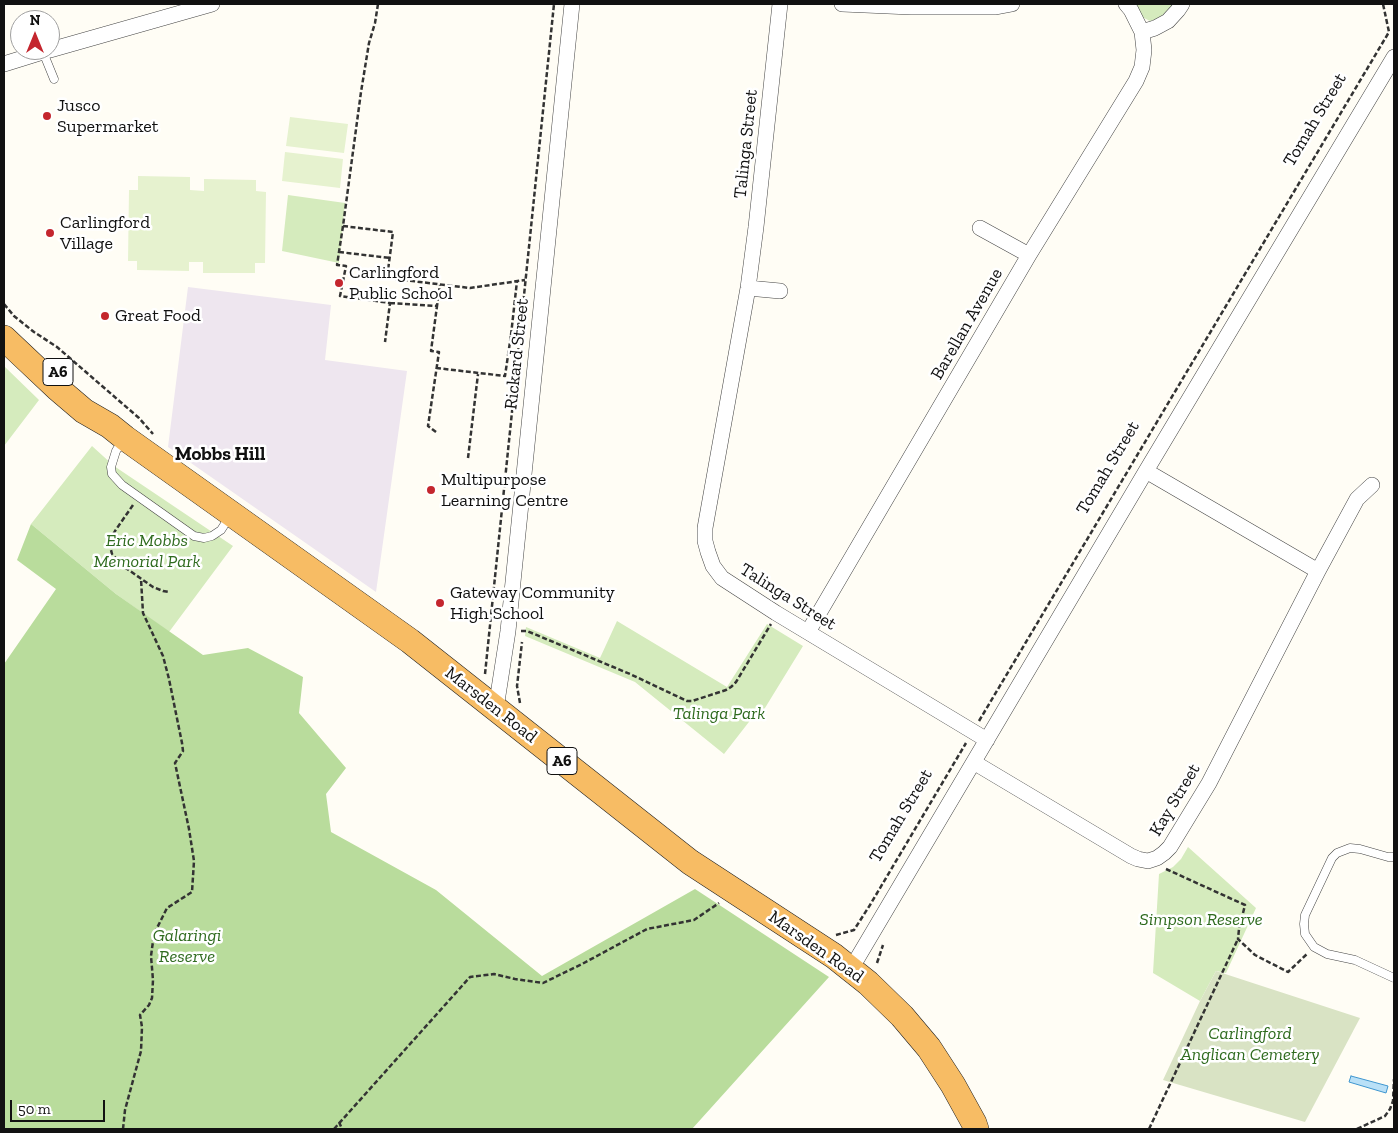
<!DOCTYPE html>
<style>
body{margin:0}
#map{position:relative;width:1398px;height:1133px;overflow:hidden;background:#fffdf5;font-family:"Zilla Slab",serif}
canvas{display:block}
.frame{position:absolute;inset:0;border:5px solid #111;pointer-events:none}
.north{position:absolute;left:10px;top:10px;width:50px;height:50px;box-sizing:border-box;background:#fff;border:1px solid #a0a0a0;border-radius:50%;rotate:0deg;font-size:14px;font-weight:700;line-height:20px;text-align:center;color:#111}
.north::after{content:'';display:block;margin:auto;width:18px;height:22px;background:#c4262e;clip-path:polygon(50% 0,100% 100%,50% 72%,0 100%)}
.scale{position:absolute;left:10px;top:1100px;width:95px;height:22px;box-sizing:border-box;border:2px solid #111;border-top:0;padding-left:6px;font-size:15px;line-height:18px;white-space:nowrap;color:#111;-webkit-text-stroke:4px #fff;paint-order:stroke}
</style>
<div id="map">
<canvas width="1398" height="1133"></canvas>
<div class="frame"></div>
<div class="north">N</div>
<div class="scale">50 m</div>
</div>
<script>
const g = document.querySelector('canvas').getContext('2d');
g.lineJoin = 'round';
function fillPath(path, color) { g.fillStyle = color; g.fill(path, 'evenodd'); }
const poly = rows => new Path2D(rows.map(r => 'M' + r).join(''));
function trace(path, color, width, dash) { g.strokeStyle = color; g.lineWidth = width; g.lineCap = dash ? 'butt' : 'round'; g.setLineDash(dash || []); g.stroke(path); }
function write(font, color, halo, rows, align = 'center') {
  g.font = font + ' "Zilla Slab",serif'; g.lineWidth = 5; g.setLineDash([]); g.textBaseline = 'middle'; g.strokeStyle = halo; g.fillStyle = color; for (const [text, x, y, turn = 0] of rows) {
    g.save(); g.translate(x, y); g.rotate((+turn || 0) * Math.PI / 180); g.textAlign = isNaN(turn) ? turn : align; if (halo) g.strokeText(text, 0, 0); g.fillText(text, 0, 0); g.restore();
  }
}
fillPath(poly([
 [188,287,331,305,325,360,407,371,376,592,168,447]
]), '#eee6ef');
fillPath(poly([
 [1132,4,1173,4,1160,18,1150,21,1142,17],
 [288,195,345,203,339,263,282,251],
 [4,366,39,400,4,446],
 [92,446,114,466,233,546,169,632,116,594,31,524],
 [617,621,727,687,767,624,803,646,757,721,752,718,724,754,635,682,525,636,526,627,600,658],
 [1188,847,1256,908,1226,973,1216,971,1200,1001,1153,973,1159,874,1173,867,1181,859]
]), '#d5ebbd');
fillPath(poly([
 [31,524,116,594,203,655,248,648,303,677,299,713,346,768,326,794,331,832,436,890,542,976,695,889,829,977,692,1129,4,1129,4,664,56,589,17,560]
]), '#b9dc9c');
fillPath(poly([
 [1216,971,1360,1018,1305,1122,1163,1080,1200,1001]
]), '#d9e3c4');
fillPath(poly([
 [290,117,348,124,344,153,286,146],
 [285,152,343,159,340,188,282,181],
 [138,176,190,177,190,190,204,191,204,179,256,180,256,191,266,192,265,263,255,263,255,273,203,273,203,262,189,262,189,271,137,270,137,261,128,261,129,190,138,190]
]), '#e6f2cf');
const water = poly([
 [1351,1076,1388,1086,1386,1093,1349,1082,1351,1076]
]);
fillPath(water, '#b9e0f7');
trace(water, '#3f96cf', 1);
const service = poly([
 [43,52,54,79],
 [123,440,116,451,111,467,112,474,122,485,194,536,204,538,212,536,221,530,230,516],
 [1394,857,1388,857,1360,849,1350,848,1337,853,1332,858,1305,915,1304,924,1305,934,1314,947,1327,954,1355,960,1394,978]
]);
const minor = poly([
 [780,4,756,227,748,288,705,528,705,541,708,552,713,566,722,578,776,613,987,740],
 [842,4,911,7,996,7,1012,4],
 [1142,32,1155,28,1168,21,1178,10,1182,4],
 [50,50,212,4],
 [4,64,49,50],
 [980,228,1029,255],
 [748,288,780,291],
 [1146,471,1318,571],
 [808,632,1029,255,1136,81,1142,67,1144,50,1142,32,1131,10,1126,4],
 [496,708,508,631,572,4],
 [975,763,1131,856,1138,859,1148,861,1157,858,1164,853,1170,847,1209,783,1318,571,1357,499,1372,485],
 [851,969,1146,471,1394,57]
]);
const trunk = poly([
 [4,338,57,388,84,411,110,426,125,438,410,641,690,862,834,956,868,983,902,1016,929,1048,953,1085,974,1123,976,1129]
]);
trace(service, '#444', 9);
trace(minor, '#444', 16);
trace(trunk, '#222', 26);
trace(poly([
 [378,4,375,23,369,43,361,92,343,226,393,232,387,278,470,288,525,280],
 [343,226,337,265,346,266,340,296,390,303,385,342],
 [339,252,390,258],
 [390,303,437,306,440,285],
 [4,304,14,316,34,332,57,347,139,418,153,434],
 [511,335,517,281],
 [436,368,505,376,511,335,519,336],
 [436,432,428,426,439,352,431,351,437,306],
 [468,458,478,374],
 [133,505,115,531,109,542,112,554,123,566,153,587,163,591,169,592],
 [521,631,527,631,630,674,687,701,692,701,726,690,731,687,736,682,771,624],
 [485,674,554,4],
 [520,703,517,686,522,642],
 [979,721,1389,32,1383,4],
 [1166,869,1245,905,1239,929,1238,939,1255,955,1288,972,1308,953],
 [836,935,854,930,870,905,966,743],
 [877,963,883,945],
 [339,1122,342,1129],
 [123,1129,125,1110,141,1051,142,1027,140,1015,149,1005,152,998,153,980,151,956,154,934,167,908,192,892,194,861,189,829,175,763,183,751,182,743,169,679,163,656,143,613,141,579],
 [334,1129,470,977,494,974,515,979,543,983,582,964,647,929,694,920,719,903],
 [1149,1129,1238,939],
 [1357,1129,1385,1116,1390,1109,1393,1101,1394,1079]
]), '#333', 2.5, [5, 2.5]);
trace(service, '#fff', 8);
trace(minor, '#fff', 15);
trace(trunk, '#f7bc64', 25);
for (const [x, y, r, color] of [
 [47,116,5,"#c4262e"],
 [50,233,5,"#c4262e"],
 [339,283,5,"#c4262e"],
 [105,316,5,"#c4262e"],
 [431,490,5,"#c4262e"],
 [440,603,5,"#c4262e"]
]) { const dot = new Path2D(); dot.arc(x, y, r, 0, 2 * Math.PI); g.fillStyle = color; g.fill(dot); trace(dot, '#fff', 2); }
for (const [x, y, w] of [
 [58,372,30],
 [562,761,30]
]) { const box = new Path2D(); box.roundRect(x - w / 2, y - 13.5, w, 27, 4); g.fillStyle = '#fff'; g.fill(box); trace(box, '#111', 1); }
write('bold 16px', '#111', null, [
 ["A6",58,372],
 ["A6",562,761]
]);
write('18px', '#111', '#fff', [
 ["Jusco",57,106],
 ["Supermarket",57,127],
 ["Carlingford",60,223],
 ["Village",60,244],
 ["Carlingford",349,273],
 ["Public School",349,294],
 ["Great Food",115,316],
 ["Multipurpose",441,480],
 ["Learning Centre",441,501],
 ["Gateway Community",450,593],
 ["High School",450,614]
], 'left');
write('18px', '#111', '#fff', [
 ["Tomah Street",1315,120,-59],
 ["Talinga Street",746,144,-84],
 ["Barellan Avenue",967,324,-60],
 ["Rickard Street",517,354,-84],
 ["Tomah Street",1108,468,-59],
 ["Talinga Street",788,597,32],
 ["Marsden Road",491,705,38],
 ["Kay Street",1175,800,-59],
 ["Tomah Street",901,816,-59],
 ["Marsden Road",816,947,35]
]);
write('italic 18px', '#2f6b1f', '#fff', [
 ["Eric Mobbs",147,541],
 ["Memorial Park",147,562],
 ["Talinga Park",719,714],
 ["Simpson Reserve",1201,920],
 ["Galaringi",187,936],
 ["Reserve",187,957],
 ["Carlingford",1250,1034],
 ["Anglican Cemetery",1250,1055]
]);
write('bold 19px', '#111', '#fff', [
 ["Mobbs Hill",220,455]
]);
</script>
